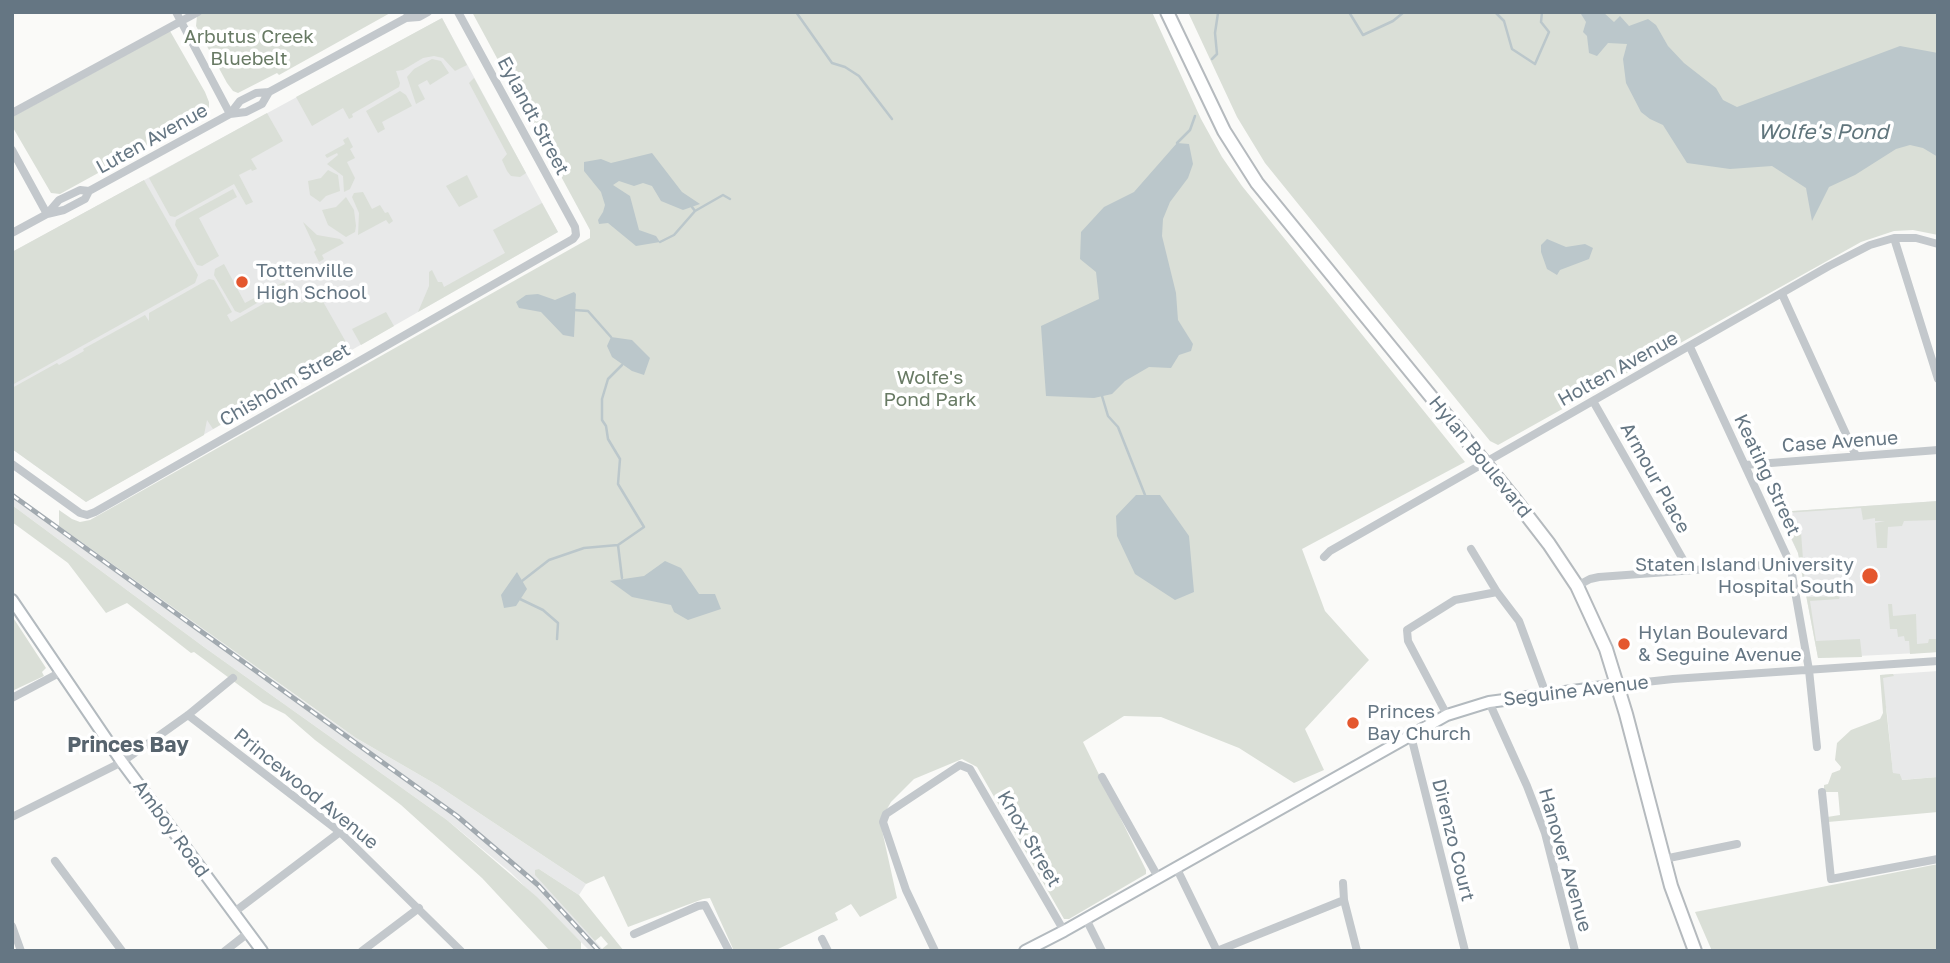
<!DOCTYPE html>
<style>
body{margin:0}
#map{position:relative;width:1950px;height:963px;overflow:hidden;background:#fafaf8;font-family:"Golos Text",sans-serif}
canvas{display:block}
.frame{position:absolute;inset:0;border:14px solid #657683;pointer-events:none}
</style>
<div id="map">
<canvas width="1950" height="963"></canvas>
<div class="frame"></div>
</div>
<script>
const g = document.querySelector('canvas').getContext('2d');
g.lineJoin = 'round';
function fillPath(path, color) { g.fillStyle = color; g.fill(path, 'evenodd'); }
const poly = rows => new Path2D(rows.map(r => 'M' + r).join(''));
function trace(path, color, width, dash) { g.strokeStyle = color; g.lineWidth = width; g.lineCap = dash ? 'butt' : 'round'; g.setLineDash(dash || []); g.stroke(path); }
function write(font, color, halo, rows, align = 'center') {
  g.font = font + ' "Golos Text",sans-serif'; g.lineWidth = 7; g.setLineDash([]); g.textBaseline = 'middle'; g.strokeStyle = halo; g.fillStyle = color; for (const [text, x, y, turn = 0] of rows) {
    g.save(); g.translate(x, y); g.rotate((+turn || 0) * Math.PI / 180); g.textAlign = isNaN(turn) ? turn : align; if (halo) g.strokeText(text, 0, 0); g.fillText(text, 0, 0); g.restore();
  }
}
fillPath(poly([
 [442,18,558,232,86,502,12,449,12,252],
 [12,492,316,710,356,738,437,785,586,884,579,895,539,869,567,909,604,951,590,951,510,872,447,820,204,647,12,505],
 [1938,501,1938,652,1818,658,1798,553,1778,512],
 [1938,671,1938,777,1901,780,1900,774,1893,774,1887,713,1880,675]
]), '#e8e9e9');
fillPath(poly([
 [204,12,392,12,279,75,277,73,238,93,233,91,227,83,196,26,197,16],
 [472,12,1152,12,1201,119,1222,157,1242,186,1465,462,1302,549,1325,611,1369,660,1305,729,1324,770,1294,783,1239,748,1161,717,1124,716,1083,742,1146,870,1146,874,1069,919,1064,919,977,767,962,759,914,779,891,802,880,821,897,898,860,917,851,904,835,913,838,920,774,951,734,951,710,898,703,899,628,927,604,876,586,884,437,785,356,738,59,526,59,510,72,519,80,522,90,520,590,238,590,230],
 [1188,12,1938,12,1938,235,1913,230,1894,231,1861,242,1498,445,1490,441,1265,163,1237,117],
 [442,18,467,65,455,71,443,58,434,56,423,58,403,70,396,71,400,83,399,87,352,114,353,117,349,119,343,108,312,126,296,97],
 [170,31,205,92,209,102,209,112,60,194,51,193,12,126,12,117],
 [432,59,441,61,449,73,430,85,427,80,418,85,425,99,416,104,407,77,414,69],
 [474,78,526,173,520,177,511,176,507,171,502,160,507,154,469,83],
 [400,91,406,95,412,106,382,122,385,129,378,133,366,111],
 [267,113,283,141,251,159,257,169,252,171,251,169,239,175,253,202,246,205,234,184,175,217,170,216,149,178],
 [348,137,353,147,350,149,355,158,347,162,355,178,350,189,344,192,343,176,327,164,338,155,337,153,327,158,325,155,345,144,343,140],
 [328,170,338,175,340,191,326,196,320,202,310,195,308,181,321,178],
 [467,175,478,197,459,207,446,186],
 [144,180,198,275,195,283,12,385,12,252],
 [233,189,237,197,199,218,219,256,202,266,197,265,175,225,176,220],
 [363,192,372,209,380,205,385,213,388,212,393,221,389,224,386,220,358,235,359,213,352,197,354,193],
 [346,197,354,210,356,226,355,232,346,237,328,225,322,210,336,207],
 [542,203,558,232,418,312,429,286,429,272,432,270,438,282,442,282,444,287,505,253,493,230],
 [303,222,317,235,340,239,344,243,322,255,324,259,319,262,314,252,316,250],
 [224,264,245,303,284,282,286,286,240,313,235,311,214,275,215,269],
 [209,279,214,280,232,312,227,315,231,322,288,290,294,300,302,303,313,296,321,298,351,351,213,429,207,420,204,435,86,502,12,449,12,388,57,363,59,365,84,351,83,349,145,315,149,321,149,313],
 [386,312,394,326,361,345,352,329],
 [1938,501,1938,520,1904,521,1902,526,1888,527,1887,548,1877,548,1875,523,1885,521,1875,521,1875,518,1863,520,1861,508,1785,513,1783,522,1778,512],
 [12,505,204,647,447,820,537,897,581,942,581,951,550,951,482,878,401,805,315,740,285,714,263,703,194,652,191,653,127,603,106,613,68,563,12,522],
 [1788,531,1801,532,1805,587,1808,597,1840,596,1839,599,1810,601,1816,641,1860,639,1862,657,1818,658,1798,553],
 [1888,604,1892,604,1893,616,1916,614,1917,644,1928,643,1929,639,1938,639,1938,652,1910,654,1909,641,1905,641,1904,636,1898,637,1897,629,1890,629],
 [12,616,46,668,42,672,44,676,12,691],
 [1893,674,1894,676,1883,678,1893,773,1900,774,1902,780,1938,777,1938,812,1828,822,1827,817,1840,815,1838,792,1824,792,1824,785,1828,784,1832,773,1840,770,1841,767,1835,760,1837,743,1851,730,1880,719,1883,713,1880,675],
 [1938,864,1938,951,1712,951,1695,912],
 [539,869,579,895,624,951,604,951,602,949,608,944,601,936,595,941,535,875,535,870]
]), '#dadfd7');
fillPath(poly([
 [1573,12,1603,12,1614,22,1620,16,1629,26,1648,19,1656,25,1668,46,1684,63,1716,88,1723,100,1737,107,1900,46,1938,53,1938,157,1923,148,1910,145,1896,149,1855,175,1829,187,1812,221,1806,188,1772,166,1730,169,1687,163,1663,125,1650,119,1641,112,1626,83,1623,59,1627,44,1608,43,1597,56,1589,53,1587,36,1583,32,1586,22,1581,14],
 [1177,143,1189,144,1193,164,1188,178,1170,202,1163,219,1162,236,1176,293,1178,320,1193,344,1191,351,1179,355,1171,368,1149,367,1125,381,1112,394,1094,398,1046,396,1041,326,1099,299,1096,272,1080,259,1081,232,1104,207,1134,192],
 [652,153,682,192,700,204,683,210,661,201,652,186,643,183,634,186,619,181,613,185,630,196,639,230,656,236,660,242,636,246,608,223,599,224,598,220,603,212,605,205,601,192,584,171,584,162,601,159,611,163],
 [1547,239,1566,247,1585,244,1593,248,1589,259,1560,270,1557,275,1547,269,1541,252,1541,245],
 [574,292,576,294,574,337,563,335,541,312,519,308,516,302,526,295,538,294,555,300],
 [611,337,632,340,650,358,644,375,632,371,612,357,607,346],
 [1136,495,1160,495,1189,536,1194,592,1175,600,1135,574,1117,536,1116,516],
 [665,561,681,568,699,594,715,594,721,609,688,620,674,612,671,605,632,597,610,581,644,576],
 [517,572,527,589,516,606,504,608,501,595]
]), '#bbc7cb');
trace(poly([
 [796,12,832,63,845,67,859,76,892,119],
 [1349,12,1363,35,1393,21,1404,12],
 [1495,12,1504,21,1512,49,1535,64,1549,32,1541,22,1542,12],
 [1212,59,1217,54,1215,33,1218,13,1224,12],
 [1177,143,1190,130,1195,116],
 [695,211,723,195,730,199],
 [660,242,674,235,695,211,692,207],
 [574,310,588,311,611,337],
 [622,365,608,379,602,399,602,420,606,426,608,439,620,459,618,484,644,527,618,545,622,578],
 [1102,396,1108,416,1118,427,1145,495],
 [522,581,549,560,584,548,618,545],
 [520,599,543,610,558,623,557,639]
]), '#bbc7cb', 2.5);
const secondary = poly([
 [12,600,122,762,262,951],
 [1025,951,1064,931,1447,715,1489,702,1618,685]
]);
const primary = poly([
 [1167,12,1224,131,1257,183,1512,496,1549,544,1577,586,1606,649,1626,714,1671,886,1695,951]
]);
trace(secondary, '#b3babf', 14);
trace(primary, '#b5babe', 16);
trace(poly([
 [176,12,230,114],
 [406,18,419,17,428,12],
 [12,113,198,12],
 [230,114,240,101,256,93,269,92,406,18,410,12],
 [12,150,47,214],
 [47,214,59,200,80,190,89,191,230,114,246,112,262,104,269,92],
 [12,233,47,214,64,210,85,199,89,191],
 [1894,238,1938,379],
 [1782,294,1856,456],
 [1690,347,1790,563,1809,670,1817,747],
 [1593,401,1689,570],
 [12,464,80,513,87,515,95,512,573,239,576,235,575,227,458,12],
 [1745,465,1938,450],
 [1471,549,1497,592,1519,621,1546,694],
 [1324,557,1330,551,1829,266,1870,245,1894,238,1916,238,1938,244],
 [1577,586,1590,579,1599,577,1790,563],
 [1618,685,1673,679,1938,661],
 [12,698,61,672],
 [1489,702,1527,786,1545,833,1575,951],
 [188,715,340,832,461,951],
 [1447,715,1408,641,1407,630,1455,600,1497,592],
 [1411,736,1465,951],
 [1102,777,1158,877],
 [1822,792,1831,879,1938,859],
 [12,817,122,762,188,715,233,678],
 [1664,859,1737,844],
 [55,861,122,951],
 [1176,867,1217,951,1344,900],
 [1343,883,1344,900,1357,951],
 [233,913,340,832],
 [1086,919,1102,951],
 [12,926,21,951],
 [634,934,698,906,705,905,729,951],
 [822,939,828,951],
 [225,951,248,933],
 [362,951,419,908],
 [935,951,906,890,883,822,886,814,960,765,970,769,1064,931]
]), '#c3c8cc', 8);
trace(secondary, '#fff', 10);
trace(primary, '#fff', 12);
const rail = poly([
 [12,495,457,816,538,885,599,951]
]);
trace(rail, '#a2aab0', 5);
trace(rail, '#fff', 2.5, [8]);
for (const [x, y, r, color] of [
 [242,282,7,"#e4572e"],
 [1870,576,9,"#e4572e"],
 [1624,644,7,"#e4572e"],
 [1353,723,7,"#e4572e"]
]) { const dot = new Path2D(); dot.arc(x, y, r, 0, 2 * Math.PI); g.fillStyle = color; g.fill(dot); trace(dot, '#fff', 2.5); }
write('19px', '#687a64', '#fff', [
 ["Arbutus Creek",249,37],
 ["Bluebelt",249,59],
 ["Wolfe's",930,378],
 ["Pond Park",930,400]
]);
write('19px', '#657683', '#fff', [
 ["Eylandt Street",533,116,62],
 ["Luten Avenue",152,139,-29],
 ["Holten Avenue",1618,369,-29],
 ["Chisholm Street",285,385,-30],
 ["Case Avenue",1840,442,-4],
 ["Hylan Boulevard",1480,457,51],
 ["Keating Street",1767,475,65],
 ["Armour Place",1655,478,61],
 ["Seguine Avenue",1576,691,-7],
 ["Princewood Avenue",306,789,39],
 ["Amboy Road",171,829,54],
 ["Knox Street",1029,839,60],
 ["Direnzo Court",1453,840,76],
 ["Hanover Avenue",1565,860,74]
]);
write('19px', '#657683', '#fff', [
 ["Tottenville",256,271],
 ["High School",256,293],
 ["Staten Island University",1854,565,"right"],
 ["Hospital South",1854,587,"right"],
 ["Hylan Boulevard",1638,633],
 ["& Seguine Avenue",1638,655],
 ["Princes",1367,712],
 ["Bay Church",1367,734]
], 'left');
write('italic 21px', '#60757c', '#fff', [
 ["Wolfe's Pond",1823,132]
]);
write('bold 21px', '#57646e', '#fff', [
 ["Princes Bay",128,745]
]);
</script>
